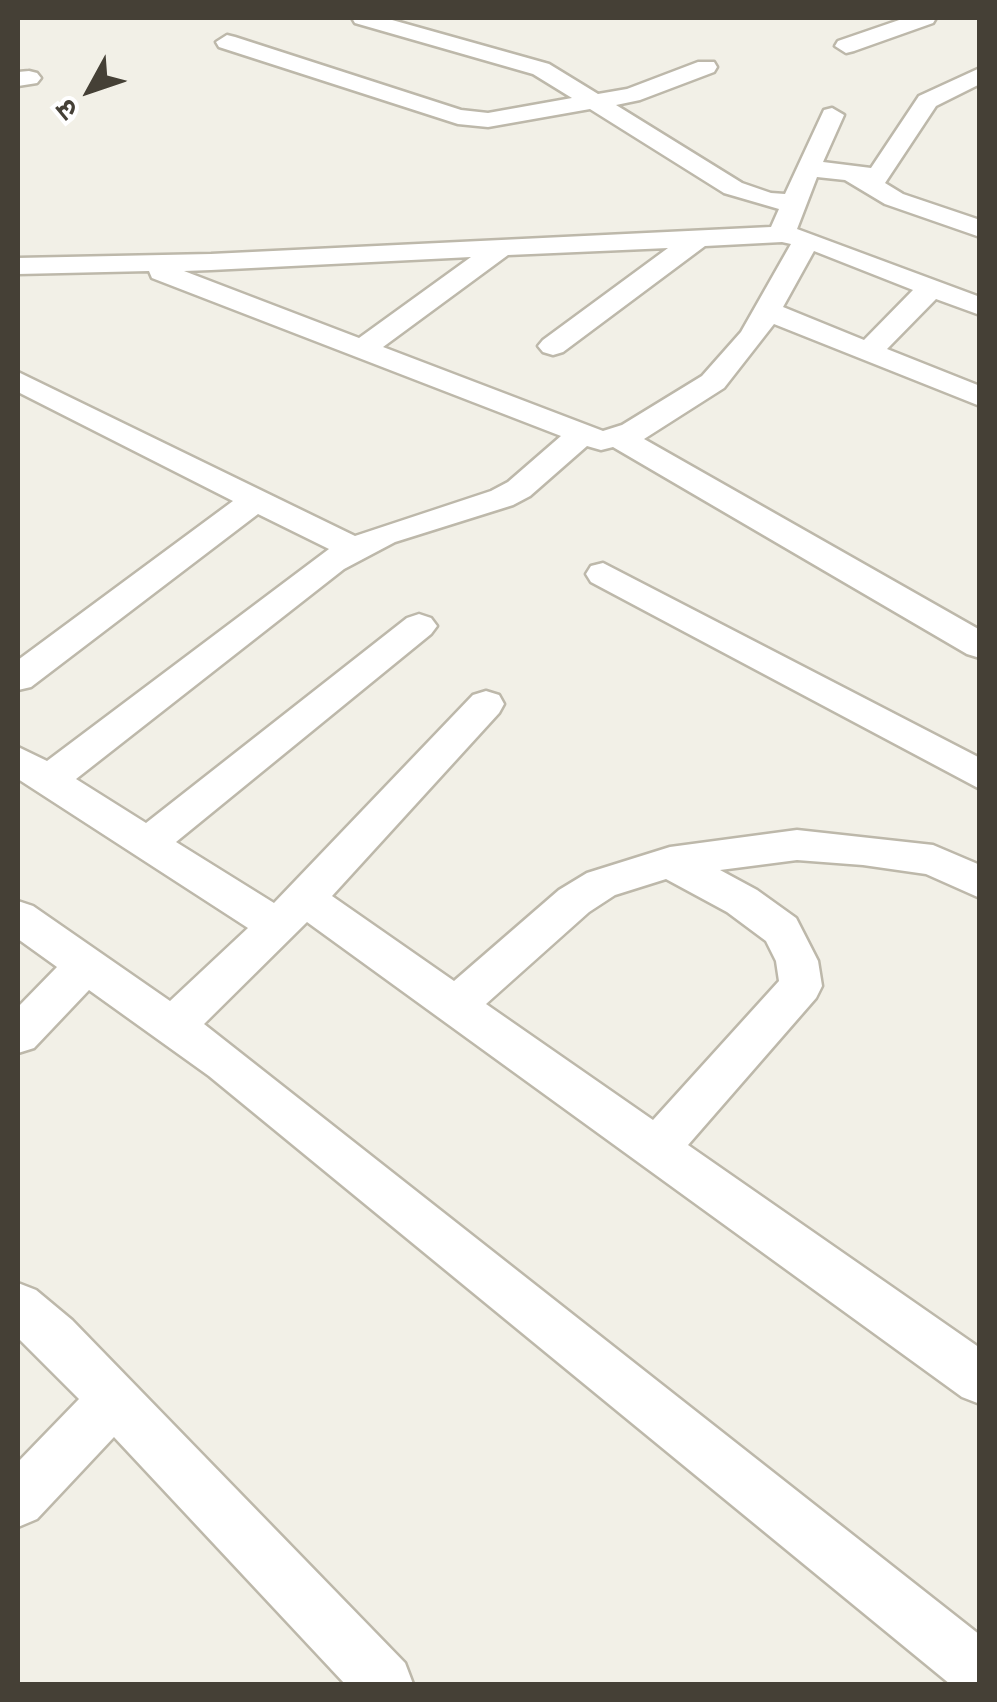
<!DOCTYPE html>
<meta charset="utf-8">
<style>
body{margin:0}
#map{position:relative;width:997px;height:1702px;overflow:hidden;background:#f2f0e7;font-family:"Varela Round","Noto Sans Devanagari",sans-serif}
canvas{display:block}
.frame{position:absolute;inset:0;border:20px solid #454036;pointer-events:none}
.north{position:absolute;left:40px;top:40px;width:100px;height:100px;-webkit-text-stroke:8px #fff;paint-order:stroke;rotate:230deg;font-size:28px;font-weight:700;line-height:40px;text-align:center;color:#454036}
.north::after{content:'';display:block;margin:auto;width:35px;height:45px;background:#454036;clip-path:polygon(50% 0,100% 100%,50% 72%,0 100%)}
</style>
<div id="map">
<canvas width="997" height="1702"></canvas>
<div class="frame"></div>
<div class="north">उ</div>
</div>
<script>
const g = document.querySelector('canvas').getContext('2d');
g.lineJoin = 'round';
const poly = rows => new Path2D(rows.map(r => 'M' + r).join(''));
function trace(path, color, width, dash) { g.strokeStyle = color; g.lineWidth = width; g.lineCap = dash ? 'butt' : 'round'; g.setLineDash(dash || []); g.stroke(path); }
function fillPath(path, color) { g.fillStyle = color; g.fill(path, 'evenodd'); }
const street = poly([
 [352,18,385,18,549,64,598,94,627,89,698,62,714,62,717,67,714,72,640,100,616,105,742,183,771,193,785,194,824,110,832,108,844,115,823,162,871,168,919,96,980,68,980,84,936,106,885,183,903,194,980,220,980,237,885,204,845,180,817,177,797,229,980,297,980,315,936,299,887,349,980,386,980,406,774,324,724,388,644,439,980,630,980,658,967,654,613,447,601,450,587,446,530,496,513,505,395,542,344,569,76,779,146,823,407,618,419,614,431,618,437,626,431,634,176,842,274,903,473,695,486,691,499,695,504,704,499,713,332,896,454,981,559,890,587,873,670,847,797,830,933,845,980,865,980,898,926,874,863,865,797,860,720,870,757,890,796,918,818,961,822,986,816,998,688,1145,980,1348,980,1404,962,1397,307,922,204,1024,980,1635,980,1684,950,1684,209,1076,89,990,34,1048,18,1053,18,1007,57,967,18,939,18,901,33,906,170,1001,248,928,18,779,18,747,47,761,329,549,258,514,31,687,18,690,18,660,233,501,18,392,18,372,355,536,491,491,508,482,561,436,152,278,149,271,18,274,18,258,211,254,771,227,779,209,724,193,590,109,488,127,458,124,219,47,216,42,227,35,235,37,461,110,488,113,572,98,533,74,355,23,352,18],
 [782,242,791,244,741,332,702,376,622,425,603,431,383,347,508,255,668,248,543,340,538,346,543,352,553,355,563,352,705,246,782,242],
 [814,251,913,290,864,340,783,307,814,251],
 [471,257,359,338,184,271,211,270,471,257],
 [666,879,727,912,766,941,776,961,779,981,653,1120,486,1004,589,912,615,895,666,879],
 [905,18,936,18,933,23,854,51,846,53,835,46,838,41,905,18],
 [29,71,37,73,41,78,37,83,18,86,18,72,29,71],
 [603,563,980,758,980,789,591,582,586,574,591,566,603,563],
 [18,1283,36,1290,72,1320,405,1663,413,1684,345,1684,114,1437,37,1519,18,1527,18,1462,79,1399,18,1338,18,1283]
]);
trace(street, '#bdb8aa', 5);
fillPath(street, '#fff');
</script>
